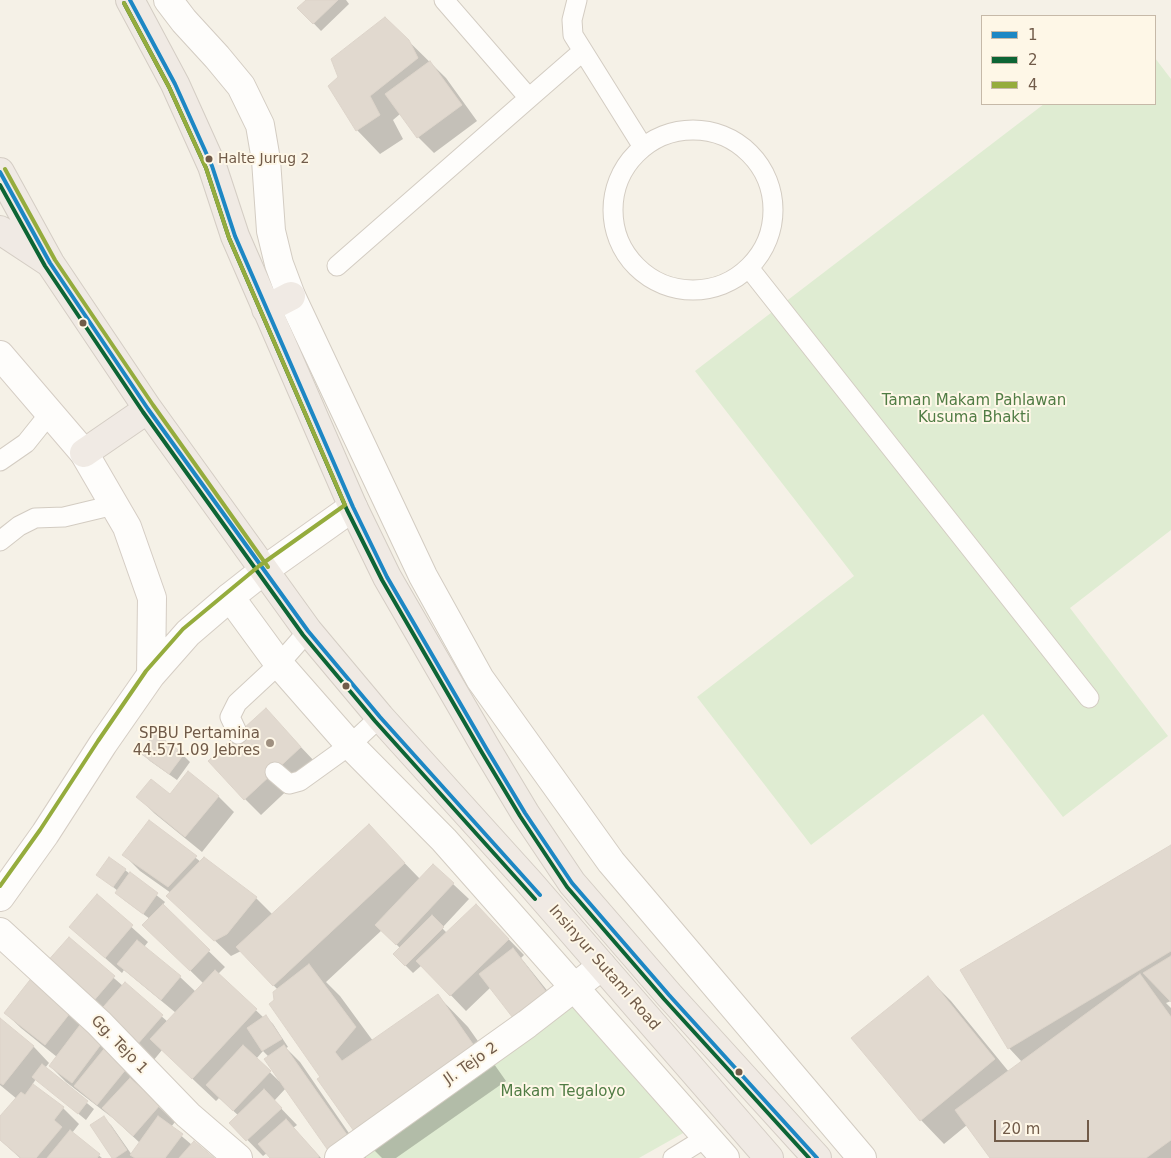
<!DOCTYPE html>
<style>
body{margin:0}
#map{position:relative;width:1171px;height:1158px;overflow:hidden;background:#f5f1e7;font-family:"DejaVu Sans",sans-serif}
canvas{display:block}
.legend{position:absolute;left:981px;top:15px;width:175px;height:90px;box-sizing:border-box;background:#fef7e7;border:1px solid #c6b9a8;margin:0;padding:6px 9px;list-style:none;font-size:15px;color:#715b49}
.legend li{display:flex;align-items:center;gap:10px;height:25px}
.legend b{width:25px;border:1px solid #c6b9a8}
.scale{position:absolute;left:994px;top:1120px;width:95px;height:22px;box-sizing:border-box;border:2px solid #715b49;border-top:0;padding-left:6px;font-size:15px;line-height:18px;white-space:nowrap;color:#715b49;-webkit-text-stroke:4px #fef7e7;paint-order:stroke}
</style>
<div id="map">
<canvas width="1171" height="1158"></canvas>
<ul class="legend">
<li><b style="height:6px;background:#1d87c4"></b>1</li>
<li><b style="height:6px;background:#0d6535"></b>2</li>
<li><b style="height:6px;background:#95ac3d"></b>4</li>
</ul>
<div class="scale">20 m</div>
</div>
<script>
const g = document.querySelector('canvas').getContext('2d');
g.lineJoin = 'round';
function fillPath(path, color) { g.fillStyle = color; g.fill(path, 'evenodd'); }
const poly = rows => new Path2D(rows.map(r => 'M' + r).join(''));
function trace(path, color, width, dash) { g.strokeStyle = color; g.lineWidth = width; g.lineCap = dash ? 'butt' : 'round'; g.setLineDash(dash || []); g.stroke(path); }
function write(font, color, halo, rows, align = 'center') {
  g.font = font + ' "DejaVu Sans",sans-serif'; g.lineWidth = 4; g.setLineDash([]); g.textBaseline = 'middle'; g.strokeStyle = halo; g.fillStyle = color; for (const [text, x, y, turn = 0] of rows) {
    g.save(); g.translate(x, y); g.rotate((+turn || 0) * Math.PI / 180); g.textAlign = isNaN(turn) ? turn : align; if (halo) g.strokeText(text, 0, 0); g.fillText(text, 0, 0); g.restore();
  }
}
fillPath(poly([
 [1155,58,1171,79,1171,530,1070,608,1168,736,1063,817,983,714,811,845,697,697,854,576,695,371,1044,104,1155,104],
 [573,1002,685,1132,639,1158,354,1158]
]), '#dfecd2');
fillPath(poly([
 [307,0,346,0,349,4,321,31,299,8],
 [385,18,446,78,477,121,434,153,418,137,400,114,393,120,403,139,380,154,357,130,339,78],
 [281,726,316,763,261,815,245,799],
 [142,753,183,755,190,762,177,780,150,761],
 [170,795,219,797,234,812,202,852,154,813,138,797],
 [149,822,201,862,256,898,273,915,392,850,420,879,453,884,469,899,442,928,447,933,491,921,524,955,521,958,562,1009,491,987,466,1011,422,965,413,973,394,954,400,948,382,930,326,982,340,996,373,1041,438,996,468,1027,506,1081,396,1158,382,1158,357,1133,321,1077,276,1001,278,990,241,951,231,956,184,911,171,893,140,871,124,855],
 [1171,846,1171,1001,1166,1003,1171,1008,1171,1158,992,1158,967,1125,944,1144,921,1120,928,978,951,1001,1009,1072,1022,1062,1009,1048],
 [125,870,165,902,162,906,225,967,218,974,264,1018,266,1017,273,1024,288,1047,286,1048,300,1062,366,1158,336,1158,286,1088,274,1101,297,1125,293,1128,321,1158,272,1158,267,1153,263,1156,231,1123,239,1116,219,1098,216,1101,162,1050,153,1061,63,980,69,939,123,986,125,984,168,1022,176,1013,124,970,122,973,70,927,97,896,148,942,144,947,180,977,196,992,204,984,160,941,150,919,124,900,116,893,118,891,98,875],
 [263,1051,269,1057,280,1080,279,1081,256,1059],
 [33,977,89,1025,85,1031,146,1080,139,1088,175,1122,171,1127,192,1145,212,1158,114,1158,103,1118,111,1125,132,1155,140,1143,114,1119,66,1082,50,1066,57,1057,21,1028,5,1013],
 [0,1020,34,1047,49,1063,45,1068,94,1109,86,1120,36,1079,32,1085,63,1108,79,1124,72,1133,102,1158,20,1158,0,1140,0,1118,17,1099,0,1085]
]), '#0003');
const building = poly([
 [306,0,338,0,313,24,297,8,306,0],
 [385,17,409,40,418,58,370,96,380,115,356,131,328,86,338,77,331,59,385,17],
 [430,61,462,105,417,138,385,94,430,61],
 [266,708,301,747,244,800,208,761,266,708],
 [155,733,184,754,169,774,140,753,155,733],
 [188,771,219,796,185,837,136,797,151,779,170,794,188,771],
 [149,820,197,856,168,887,122,855,149,820],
 [369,824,405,863,273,986,236,947,369,824],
 [1171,845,1171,951,1008,1049,960,970,1171,845],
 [109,857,126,869,113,887,96,875,109,857],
 [204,857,257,897,227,934,214,941,166,896,204,857],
 [433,864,454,883,396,945,375,925,433,864],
 [130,872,158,893,143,914,115,893,130,872],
 [97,894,133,925,105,958,69,927,97,894],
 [163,904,210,950,190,971,142,925,163,904],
 [476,904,509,939,450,996,416,961,476,904],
 [432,915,444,927,405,966,393,954,432,915],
 [69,937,115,976,91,1004,45,964,69,937],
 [137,940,181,976,161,1000,117,964,137,940],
 [513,948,547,993,513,1018,479,974,513,948],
 [1171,956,1171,1002,1143,973,1171,956],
 [309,964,356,1027,335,1052,342,1061,438,994,477,1050,356,1134,317,1079,320,1077,269,1004,274,1000,273,992,309,964],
 [215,970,257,1009,192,1079,150,1039,215,970],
 [1140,974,1171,1017,1171,1140,1146,1158,990,1158,955,1110,1140,974],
 [33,976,74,1008,45,1045,4,1013,33,976],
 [928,976,995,1059,920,1121,851,1038,928,976],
 [125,982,163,1015,136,1046,98,1013,125,982],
 [266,1015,282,1039,262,1051,247,1028,266,1015],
 [0,1018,34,1046,3,1085,0,1083,0,1018],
 [80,1025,102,1043,72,1083,49,1066,80,1025],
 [108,1044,131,1063,97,1105,74,1086,108,1044],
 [243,1045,271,1071,233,1111,206,1085,243,1045],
 [284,1045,352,1142,332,1156,264,1059,284,1045],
 [42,1064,88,1101,78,1114,32,1077,42,1064],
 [130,1078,160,1105,133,1136,102,1108,130,1078],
 [33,1084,64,1107,54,1120,62,1127,36,1158,21,1158,0,1140,0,1116,21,1092,25,1095,33,1084],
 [264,1089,282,1108,246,1141,229,1123,264,1089],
 [104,1116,127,1150,115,1158,112,1158,90,1125,104,1116],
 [158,1116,183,1134,165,1158,135,1158,130,1155,158,1116],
 [286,1119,319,1156,318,1158,270,1158,258,1144,286,1119],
 [70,1130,100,1154,97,1158,47,1158,70,1130],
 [194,1141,214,1158,179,1158,194,1141]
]);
fillPath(building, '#e1d9cf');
trace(building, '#ddd4ca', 1);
const service = poly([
 [444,0,529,98,583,51],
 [577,0,572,20,573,35,643,147],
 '613 210a80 80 0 1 1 160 0a80 80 0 1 1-160 0Z',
 [337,266,529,98],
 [749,268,1089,698],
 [0,461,26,443,50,413],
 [0,541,19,526,35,518,64,517,114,505],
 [238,734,230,717,237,703,279,664,308,631],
 [275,772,289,784,300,781,350,745,380,717],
 [673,1158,707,1137]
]);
const minor = poly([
 [168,0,184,21,217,57,241,86,260,125,266,160,271,231,279,264,291,296,423,576,480,679,611,862,862,1158],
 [230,597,279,664,350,745,444,840,725,1158],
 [0,932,99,1023,188,1115,238,1158],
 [339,1158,527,1024,602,966]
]);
const secondary = poly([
 [0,355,84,453,127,527,152,598,151,675],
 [0,897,45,834,103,744,151,675,188,633,230,597,263,571,353,507]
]);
const trunk = poly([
 [130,0,175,84,212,166,235,236,353,507,387,577,486,748,525,813,572,883,669,995,817,1158],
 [0,172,50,263,148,409,308,631,380,717,530,883,769,1158],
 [0,230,47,261],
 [266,309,291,296],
 [84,453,148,409]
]);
trace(service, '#d3ccc2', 21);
trace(minor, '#d3ccc2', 30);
trace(secondary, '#d5cdc4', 30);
trace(trunk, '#d4cdc4', 30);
trace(service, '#fefdfb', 19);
trace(minor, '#fefdfb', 28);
trace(secondary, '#fefdfb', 28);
trace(trunk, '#f0eae4', 28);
trace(poly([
 [130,0,175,84,212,166,235,236,353,507,387,577,486,748,525,813,572,883,669,995,817,1158],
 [0,172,50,263,148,409,308,631,380,717,540,895]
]), '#1d87c4', 4);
trace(poly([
 [124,3,169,87,206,168,229,238,347,510,382,580,481,751,520,816,567,887,664,999,809,1158],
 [0,185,45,266,143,412,303,635,375,721,535,899]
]), '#0d6535', 4);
trace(poly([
 [5,169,55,260,153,405,268,567],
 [0,886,40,830,98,741,146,671,183,629,259,566,345,505,229,238,206,168,169,87,124,3]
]), '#95ac3d', 4);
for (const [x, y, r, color] of [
 [209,159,4.5,"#715b49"],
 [83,323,4.5,"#715b49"],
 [346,686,4.5,"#715b49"],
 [270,743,5,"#9f9080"],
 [739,1072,4.5,"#715b49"]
]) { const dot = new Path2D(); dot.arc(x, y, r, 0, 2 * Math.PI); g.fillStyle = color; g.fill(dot); trace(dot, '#fef7e7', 2); }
write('14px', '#715b49', '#fef7e7', [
 ["Halte Jurug 2",218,159]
], 'left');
write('15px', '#507c44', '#fef7e7', [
 ["Taman Makam Pahlawan",974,401],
 ["Kusuma Bhakti",974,418],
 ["Makam Tegaloyo",563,1092]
]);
write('15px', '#715b49', '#fef7e7', [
 ["SPBU Pertamina",260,734],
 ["44.571.09 Jebres",260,751]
], 'right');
write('15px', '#715b49', '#fef7e7', [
 ["Insinyur Sutami Road",604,968,49],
 ["Gg. Tejo 1",119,1045,46],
 ["Jl. Tejo 2",471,1064,-35]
]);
</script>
